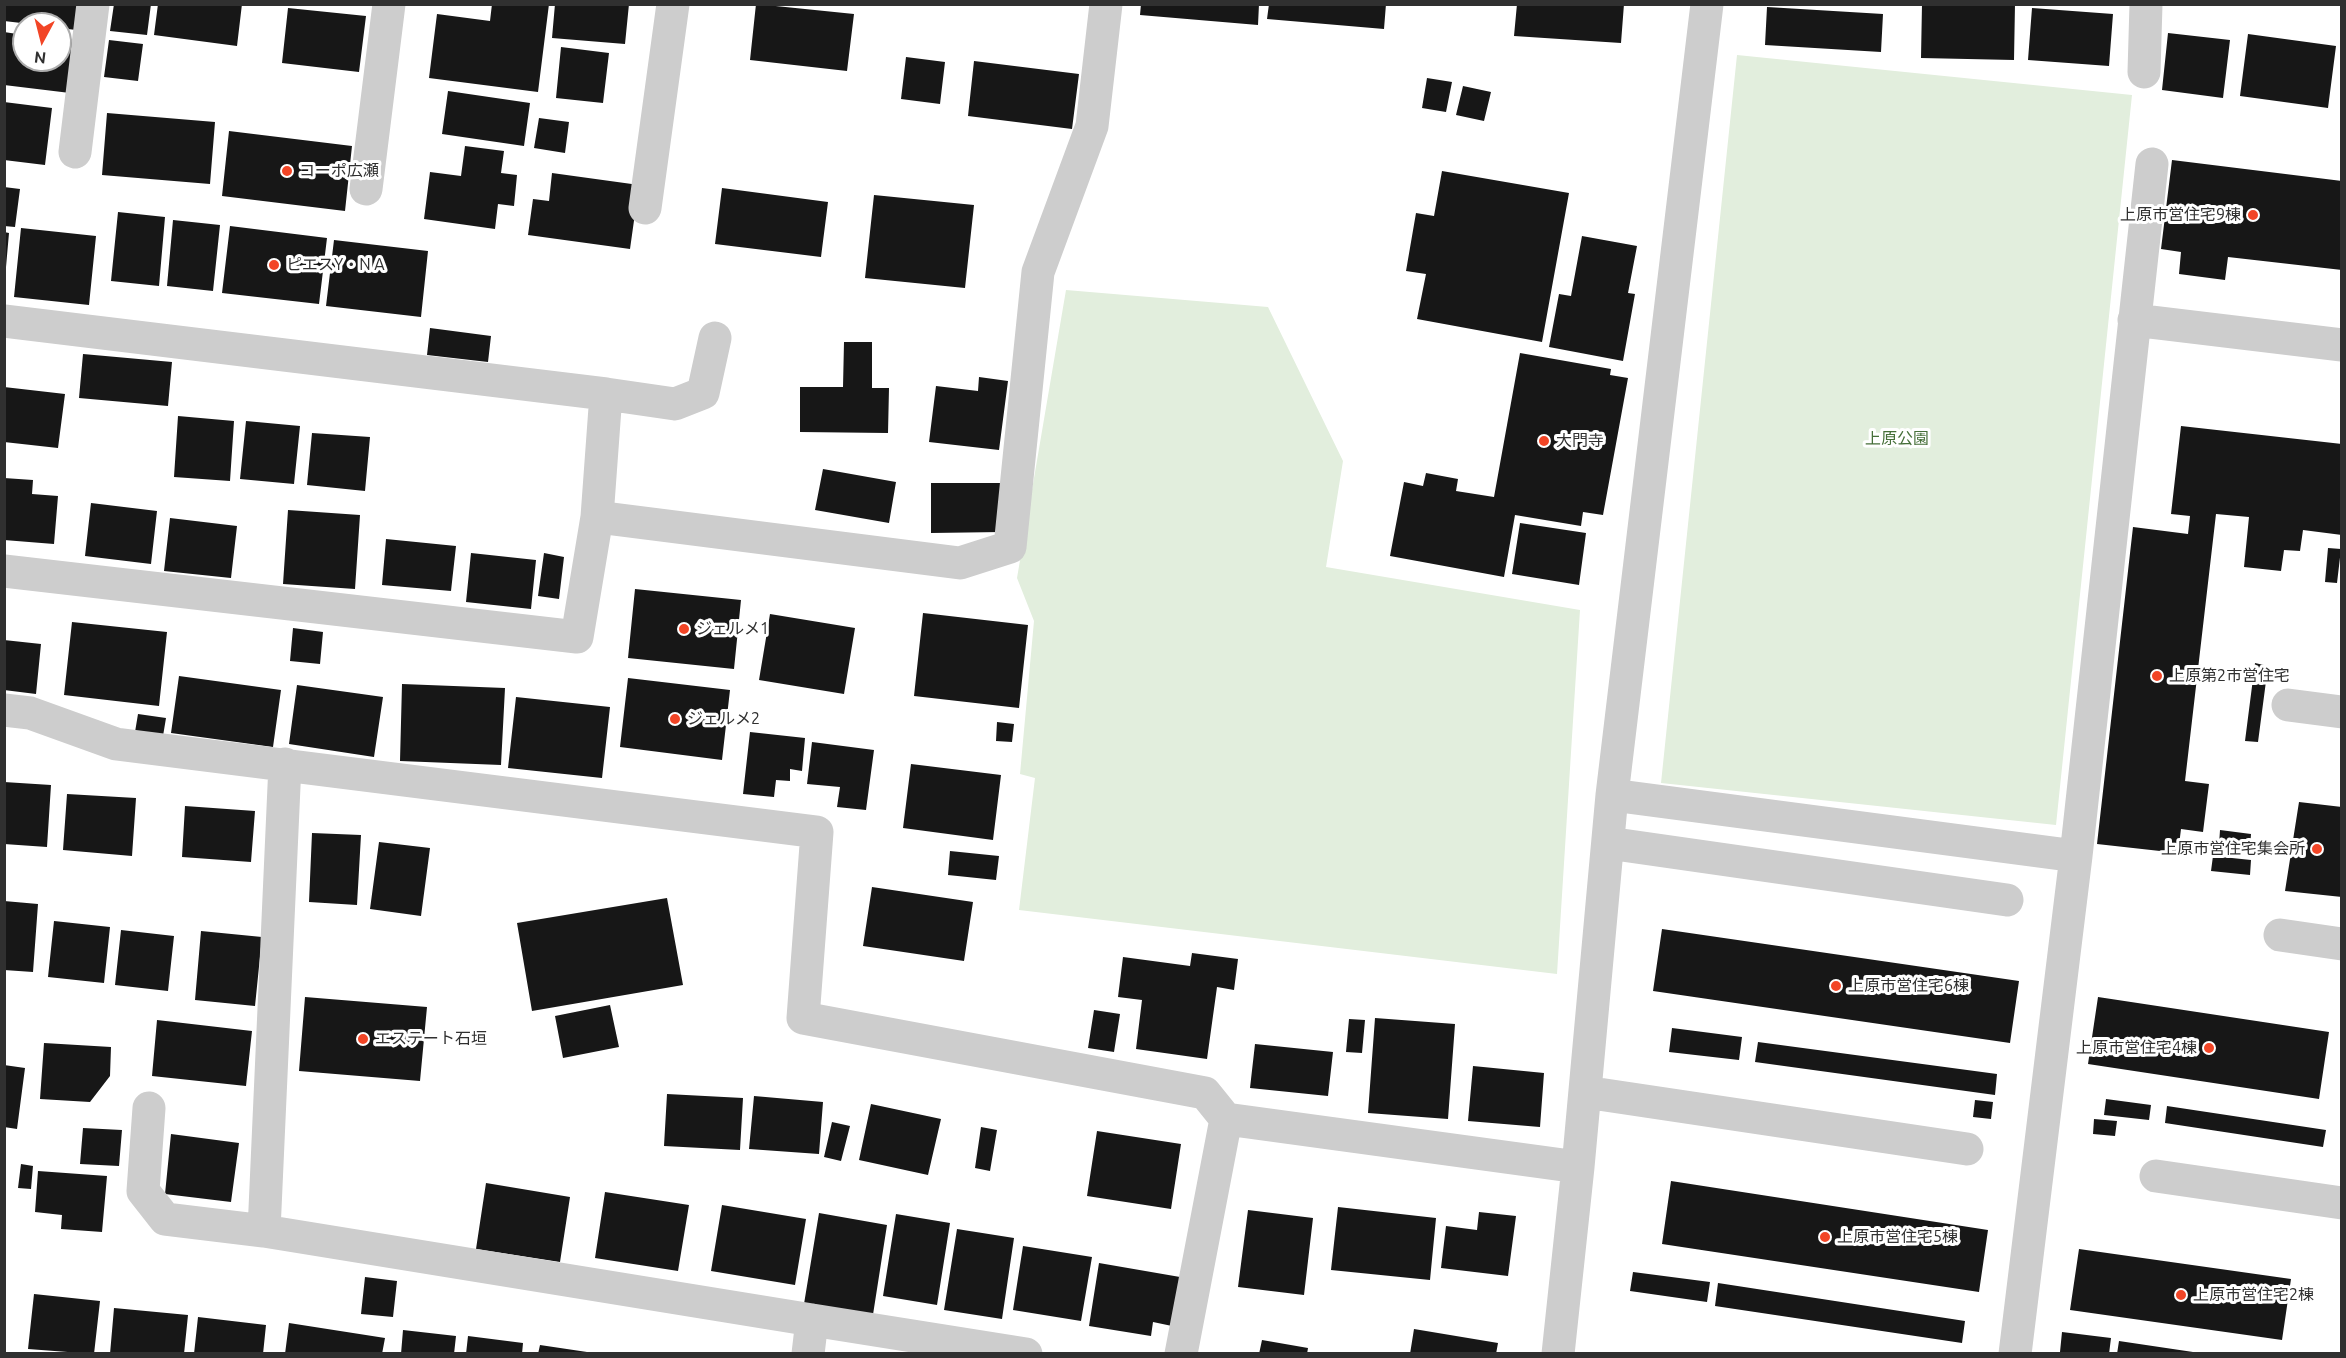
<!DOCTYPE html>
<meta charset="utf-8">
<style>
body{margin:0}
#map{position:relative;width:2346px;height:1358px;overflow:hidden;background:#fff;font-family:Ubuntu,sans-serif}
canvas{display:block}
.frame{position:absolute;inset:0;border:6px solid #303030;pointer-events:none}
.north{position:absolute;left:12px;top:12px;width:60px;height:60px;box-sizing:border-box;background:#fff;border:2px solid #acacac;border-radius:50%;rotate:187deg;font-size:16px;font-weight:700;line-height:24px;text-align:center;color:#303030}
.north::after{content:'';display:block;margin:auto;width:21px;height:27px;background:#f24526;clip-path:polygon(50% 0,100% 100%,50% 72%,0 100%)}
</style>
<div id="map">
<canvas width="2346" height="1358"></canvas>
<div class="frame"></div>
<div class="north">N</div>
</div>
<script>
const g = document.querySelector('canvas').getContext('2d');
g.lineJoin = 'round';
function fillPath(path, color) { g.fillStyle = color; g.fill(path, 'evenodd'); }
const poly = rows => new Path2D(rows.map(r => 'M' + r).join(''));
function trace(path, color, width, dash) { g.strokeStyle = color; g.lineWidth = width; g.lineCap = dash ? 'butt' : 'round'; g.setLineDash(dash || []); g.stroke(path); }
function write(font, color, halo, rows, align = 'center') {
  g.font = font + ' Ubuntu,"Noto Sans JP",sans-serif'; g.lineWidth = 6; g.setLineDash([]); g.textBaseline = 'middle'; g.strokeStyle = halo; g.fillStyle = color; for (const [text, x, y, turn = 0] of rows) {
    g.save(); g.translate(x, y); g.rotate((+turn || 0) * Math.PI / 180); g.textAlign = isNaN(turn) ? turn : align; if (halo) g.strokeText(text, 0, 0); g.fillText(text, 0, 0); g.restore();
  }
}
fillPath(poly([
 [1737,55,2132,95,2056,825,1661,783],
 [1066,290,1268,307,1343,461,1326,567,1580,610,1557,974,1019,910,1035,778,1020,774,1034,621,1017,578]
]), '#e2eedd');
fillPath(poly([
 [4,4,79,4,76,30,60,28,60,24,30,24,4,21],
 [114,4,151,4,147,35,110,31],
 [158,4,242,4,237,46,154,35],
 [492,4,549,4,538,92,429,78,437,14,490,21],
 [555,4,629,4,625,44,552,38],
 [756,4,854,14,847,71,750,60],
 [1141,4,1259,4,1258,25,1140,15],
 [1269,4,1386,4,1384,29,1267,19],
 [1517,4,1624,4,1621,43,1514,36],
 [1922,4,2015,4,2014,60,1921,58],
 [1767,7,1883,14,1881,52,1765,45],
 [288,8,366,16,359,72,282,63],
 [2032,8,2113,14,2109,66,2028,60],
 [4,32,24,35,24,60,60,60,60,40,77,42,70,93,4,85],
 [2168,33,2230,40,2223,98,2162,90],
 [2248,34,2336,46,2328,108,2240,96],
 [109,40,143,44,138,81,104,77],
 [561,47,609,53,603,103,556,98],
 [906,57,945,62,940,104,901,99],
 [974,61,1079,74,1072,129,968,116],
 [1427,78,1452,82,1446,112,1422,108],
 [1463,86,1491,92,1484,121,1456,115],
 [448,91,530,103,524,146,442,134],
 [4,102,52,108,45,165,4,160],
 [107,113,215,122,210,184,102,175],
 [539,118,569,122,565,153,534,148],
 [229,131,352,146,345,211,222,196],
 [465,146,504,151,501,173,517,175,514,206,498,204,495,229,424,219,430,172,461,176],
 [2172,160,2342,181,2342,270,2228,257,2225,280,2179,274,2181,252,2161,249],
 [1442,171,1569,193,1542,342,1417,319,1426,274,1406,271,1416,213,1434,216],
 [552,173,639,185,630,249,528,235,533,199,549,201],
 [4,187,20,189,15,227,4,226],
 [722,188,828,202,821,257,715,244],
 [874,195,974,205,965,288,865,278],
 [118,212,165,217,159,286,111,281],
 [173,220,220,225,213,291,167,286],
 [230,226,327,238,319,304,222,293],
 [21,228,96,236,89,305,14,297],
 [4,232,9,233,6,267,4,267],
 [1582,236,1637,246,1628,293,1635,294,1623,361,1549,347,1559,294,1571,296],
 [334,240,428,251,421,317,326,306],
 [430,328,491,336,488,362,427,355],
 [844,342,872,342,872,388,889,388,888,433,800,432,800,387,843,387],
 [1520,353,1611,369,1610,375,1628,378,1603,515,1583,512,1581,526,1515,515,1504,577,1390,556,1404,482,1423,486,1426,473,1458,479,1456,491,1494,497],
 [83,354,172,362,168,406,79,398],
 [979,377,1008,381,999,450,929,442,936,386,978,391],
 [4,387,65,394,58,448,4,442],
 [178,416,234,421,230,481,174,477],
 [246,421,300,426,294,484,240,479],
 [2181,426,2342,444,2342,535,2303,530,2300,551,2284,550,2281,571,2244,567,2249,517,2216,514,2185,781,2209,784,2203,832,2181,829,2178,853,2097,844,2133,527,2188,534,2190,516,2171,514],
 [312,433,370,437,365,491,307,485],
 [823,469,896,482,889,523,815,510],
 [4,478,33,480,32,494,58,496,54,544,4,540],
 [931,483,1001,483,1002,532,931,533],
 [91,503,157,511,151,564,85,556],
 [288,510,360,515,355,589,283,584],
 [170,518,237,526,231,578,164,571],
 [1520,523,1586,533,1579,585,1512,574],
 [386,539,456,546,451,591,382,585],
 [2328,548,2341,549,2337,583,2325,582],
 [471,553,536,560,531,609,466,602],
 [544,553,564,557,559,599,538,596],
 [635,589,741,600,734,669,628,658],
 [923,613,1028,625,1019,708,914,696],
 [770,614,855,628,844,694,759,680],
 [72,622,167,632,159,706,64,695],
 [293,628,323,632,320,664,290,661],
 [4,640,41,644,36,694,4,690],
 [2255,663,2268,666,2258,742,2245,741],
 [179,676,281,690,273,747,171,733],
 [628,678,730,690,722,760,620,747],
 [402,684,505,688,501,765,400,761],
 [297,685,383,697,374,757,289,744],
 [516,697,610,707,602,778,508,768],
 [138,714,166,718,163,736,135,732],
 [997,722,1014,724,1012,742,996,741],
 [750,732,805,738,802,771,790,769,790,781,776,780,774,797,743,794],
 [812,742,874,750,866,810,837,807,840,787,807,784],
 [911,764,1001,775,993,840,903,828],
 [4,782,51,785,47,847,4,844],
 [67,794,136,798,132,856,63,850],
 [2299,802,2342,807,2342,897,2285,891],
 [185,806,255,811,251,862,182,857],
 [2220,830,2251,834,2250,848,2219,845],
 [312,833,361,835,357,905,309,902],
 [379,842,430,848,421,916,370,909],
 [950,851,999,856,996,880,948,875],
 [2213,856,2251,860,2250,875,2211,871],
 [872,887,973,902,964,961,863,946],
 [667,898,683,985,532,1011,517,923],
 [4,901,38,904,33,972,4,970],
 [54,921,110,927,104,983,48,977],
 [1662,929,2019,981,2010,1043,1653,991],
 [121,930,174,936,168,991,115,985],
 [201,931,262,937,255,1006,195,1000],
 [1192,953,1238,959,1234,990,1217,987,1207,1059,1136,1049,1142,1000,1118,997,1123,957,1190,966],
 [305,997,427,1007,420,1081,299,1071],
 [2098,997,2329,1032,2319,1099,2088,1064],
 [610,1005,619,1047,563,1058,555,1016],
 [1094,1010,1120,1014,1114,1052,1088,1048],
 [1375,1018,1455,1024,1448,1119,1368,1113],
 [1349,1019,1365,1020,1362,1053,1346,1052],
 [157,1020,252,1031,246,1086,152,1076],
 [1672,1028,1742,1037,1739,1060,1669,1052],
 [1758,1042,1997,1074,1995,1095,1755,1062],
 [44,1043,111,1047,110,1076,90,1102,40,1099],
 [1255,1044,1333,1052,1328,1096,1250,1088],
 [4,1065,25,1068,17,1129,4,1127],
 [1473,1066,1544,1073,1540,1127,1468,1121],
 [667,1094,743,1098,740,1150,664,1146],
 [754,1096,823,1102,819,1154,749,1149],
 [2106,1099,2151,1105,2149,1120,2104,1115],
 [1975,1100,1993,1102,1991,1119,1973,1117],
 [871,1104,941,1119,928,1175,859,1160],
 [2167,1106,2326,1130,2323,1147,2165,1123],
 [2094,1119,2117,1121,2115,1136,2093,1134],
 [832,1122,850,1126,841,1161,824,1157],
 [981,1127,997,1130,990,1171,975,1168],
 [83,1128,122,1130,119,1166,80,1164],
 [1097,1131,1181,1144,1171,1209,1087,1196],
 [171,1134,239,1143,231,1202,165,1194],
 [21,1164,33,1166,31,1189,18,1188],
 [38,1171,107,1176,102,1232,61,1229,62,1215,35,1212],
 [1671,1181,1988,1230,1979,1292,1662,1244],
 [486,1183,570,1197,560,1262,476,1249],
 [605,1192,689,1205,678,1271,595,1258],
 [722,1205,806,1219,795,1285,711,1271],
 [1338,1207,1436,1218,1430,1280,1331,1270],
 [1248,1210,1313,1218,1304,1295,1238,1287],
 [1479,1212,1516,1216,1508,1276,1441,1268,1446,1226,1477,1230],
 [819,1213,887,1225,872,1321,803,1310],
 [896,1214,950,1223,937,1305,883,1296],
 [957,1229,1014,1238,1002,1319,944,1310],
 [1023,1246,1092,1257,1081,1321,1013,1310],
 [2079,1249,2291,1279,2282,1340,2070,1310],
 [1099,1263,1180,1277,1172,1326,1153,1322,1151,1336,1089,1326],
 [1633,1272,1710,1282,1707,1302,1630,1291],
 [365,1277,397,1281,393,1317,361,1314],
 [1718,1283,1965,1321,1962,1343,1715,1306],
 [34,1294,100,1301,94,1354,28,1349],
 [114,1308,188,1315,184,1354,110,1354],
 [198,1317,266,1325,263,1354,194,1354],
 [289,1323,385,1338,382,1354,285,1354],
 [1414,1329,1498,1343,1496,1354,1410,1354],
 [403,1330,456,1336,454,1354,401,1354],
 [2062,1332,2111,1338,2109,1354,2060,1352],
 [468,1336,523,1343,522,1354,466,1354],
 [1262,1340,1308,1348,1307,1354,1259,1354],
 [2119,1341,2193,1352,2193,1354,2117,1354],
 [540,1345,587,1352,587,1354,538,1354]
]), '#171717');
trace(poly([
 [2144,72,2146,4],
 [75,152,93,4],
 [366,189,389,4],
 [645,208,673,4],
 [2134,320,2342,345],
 [4,321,606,394,597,517,577,637,4,571],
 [606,394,675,404,703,393,715,338],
 [597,517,960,563,1010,547,1038,272,1092,126,1106,4],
 [2288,705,2342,712],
 [4,710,30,713,116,744,817,832,803,1018,1205,1093,1226,1119,1578,1167],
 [285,764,264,1231,812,1320],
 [1612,795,2076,856,2015,1354],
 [1608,843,2007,900],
 [2076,856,2152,164],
 [2280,935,2342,944],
 [1585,1092,1967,1149],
 [149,1108,143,1191,165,1219,264,1231],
 [2156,1176,2342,1203],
 [808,1354,812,1320,1026,1354],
 [1181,1354,1226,1119],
 [1558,1354,1578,1167,1612,795,1707,4]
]), '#cdcdcd', 33);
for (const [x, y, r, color] of [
 [287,171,6,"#f24526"],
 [2253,215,6,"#f24526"],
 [274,265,6,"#f24526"],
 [1544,441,6,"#f24526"],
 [684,629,6,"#f24526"],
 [2157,676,6,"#f24526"],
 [675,719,6,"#f24526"],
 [2317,849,6,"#f24526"],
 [1836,986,6,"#f24526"],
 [363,1039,6,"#f24526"],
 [2209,1048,6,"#f24526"],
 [1825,1237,6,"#f24526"],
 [2181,1295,6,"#f24526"]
]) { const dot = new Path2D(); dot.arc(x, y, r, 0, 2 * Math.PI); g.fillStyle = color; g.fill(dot); trace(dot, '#fff', 2); }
write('16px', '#303030', '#fff', [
 ["コーポ広瀬",299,171],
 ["上原市営住宅9棟",2241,215,"right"],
 ["ピエスY・N A",286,265],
 ["大門寺",1556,441],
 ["ジェルメ1",696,629],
 ["上原第2市営住宅",2169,676],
 ["ジェルメ2",687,719],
 ["上原市営住宅集会所",2305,849,"right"],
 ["上原市営住宅6棟",1848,986],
 ["エステート石垣",375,1039],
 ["上原市営住宅4棟",2197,1048,"right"],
 ["上原市営住宅5棟",1837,1237],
 ["上原市営住宅2棟",2193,1295]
], 'left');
write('16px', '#466f39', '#fff', [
 ["上原公園",1897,439]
]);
</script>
